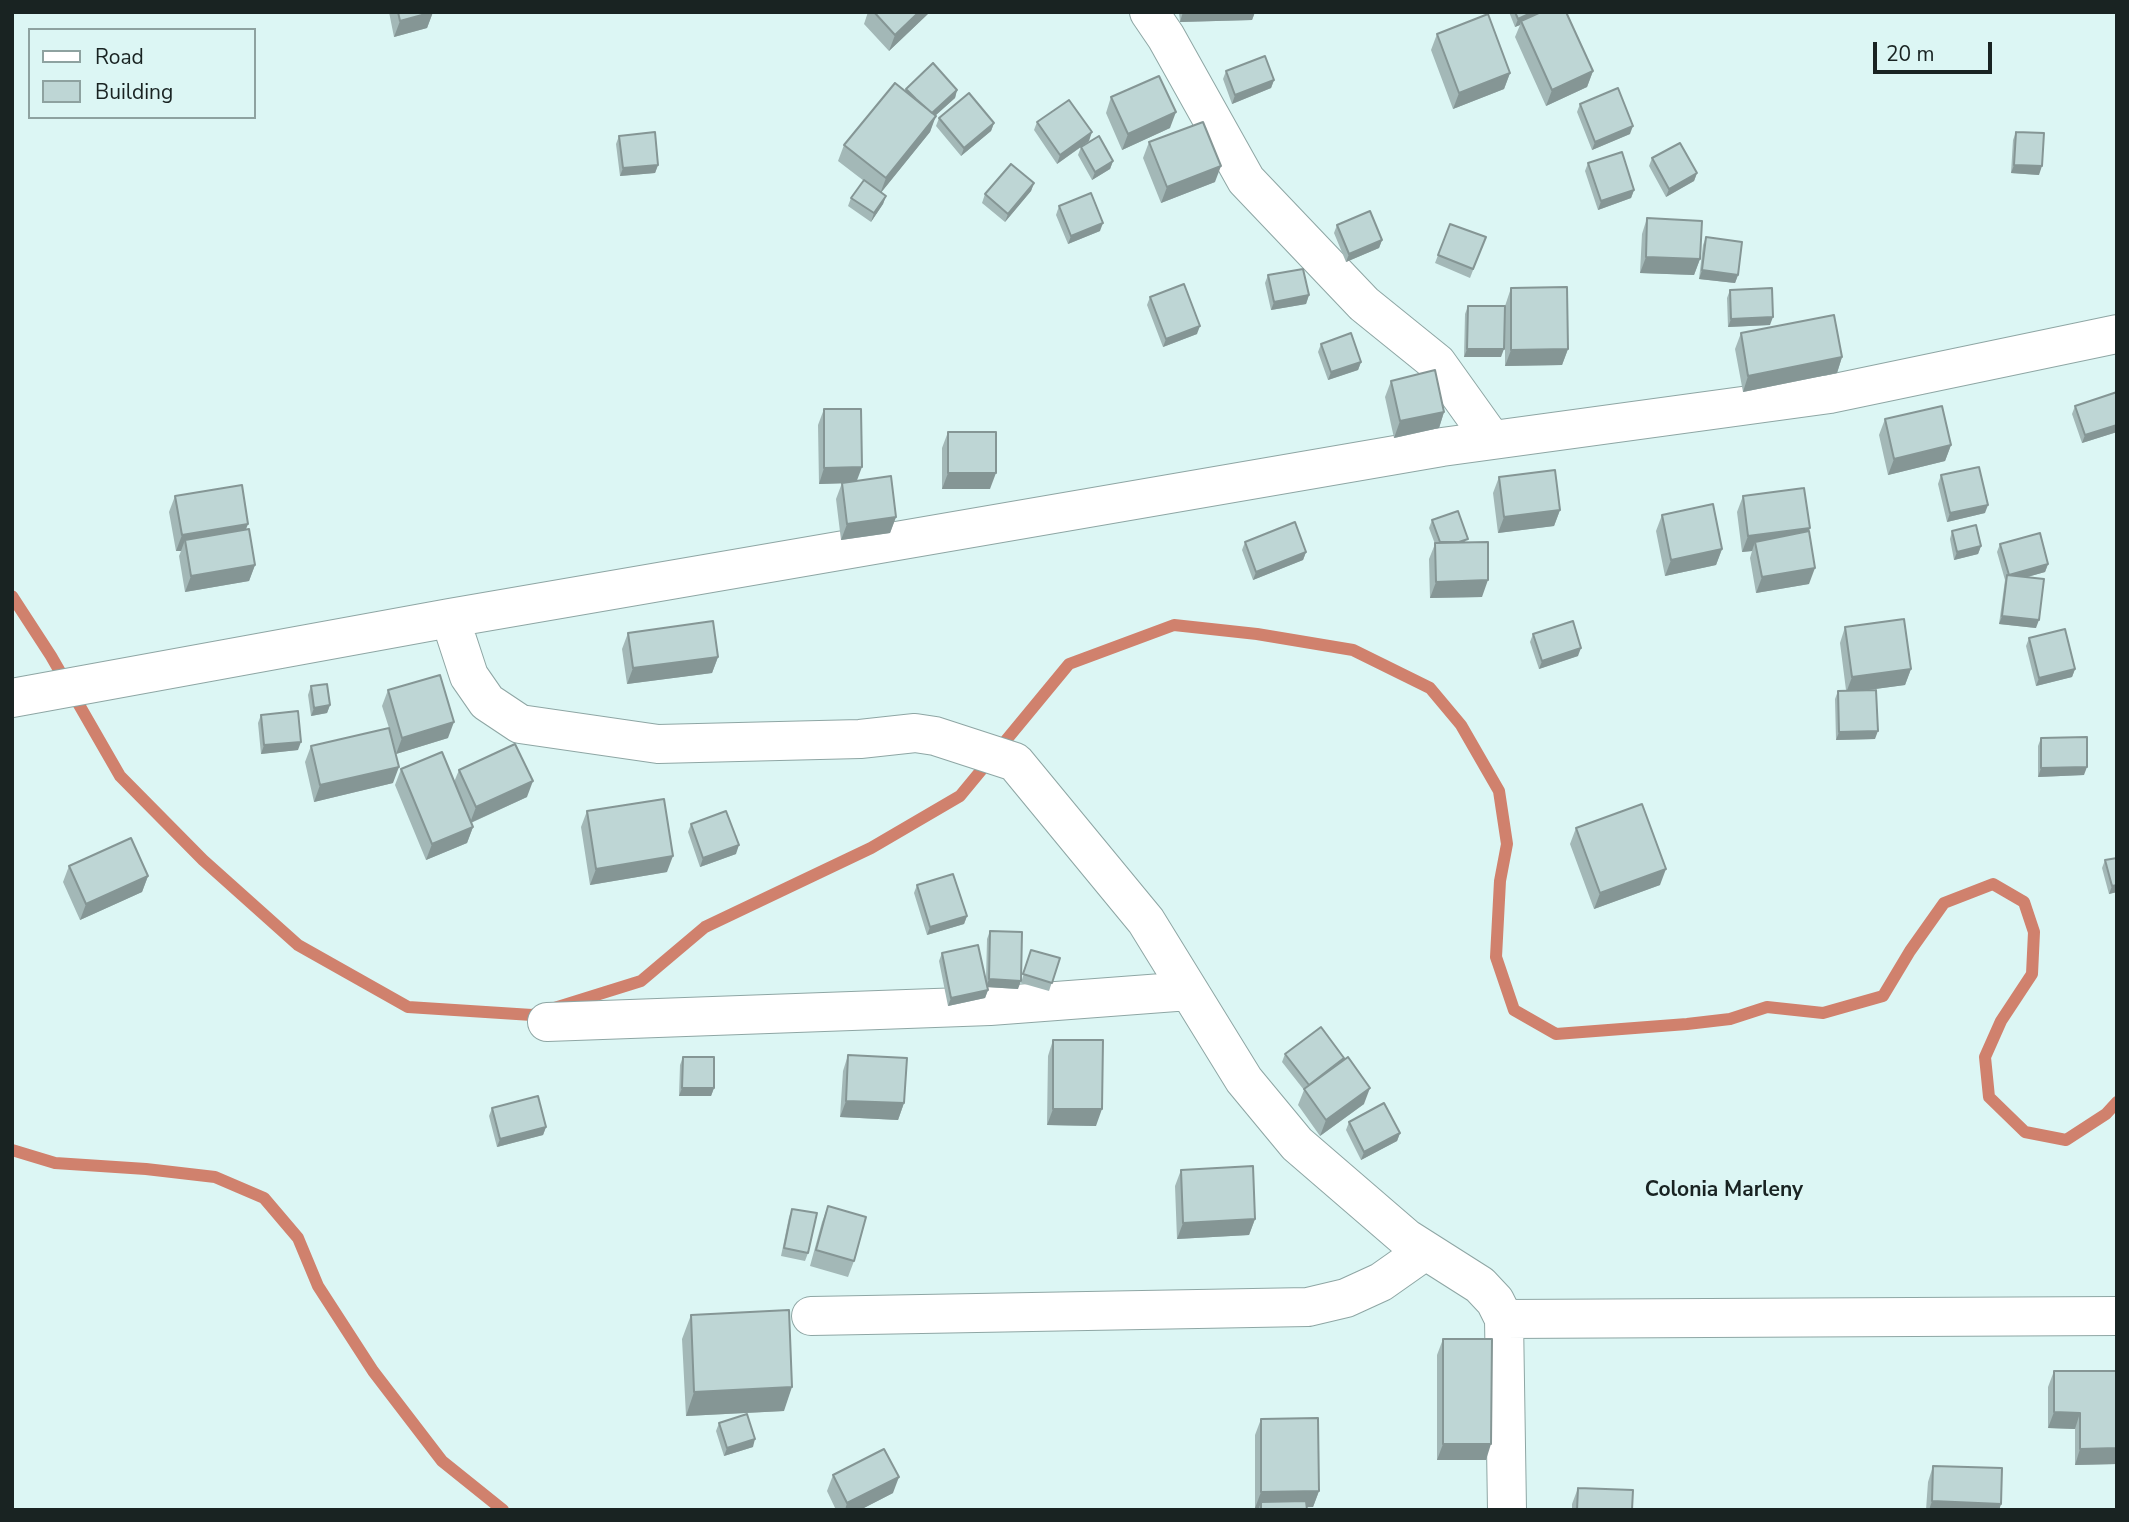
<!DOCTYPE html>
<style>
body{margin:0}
#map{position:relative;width:2129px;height:1522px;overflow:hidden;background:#dcf6f4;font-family:"Nunito Sans",sans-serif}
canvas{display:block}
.frame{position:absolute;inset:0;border:14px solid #192322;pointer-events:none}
.legend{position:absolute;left:28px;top:28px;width:228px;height:91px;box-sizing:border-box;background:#dcf6f4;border:2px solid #8ea2a0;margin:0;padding:9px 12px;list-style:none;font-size:21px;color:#192322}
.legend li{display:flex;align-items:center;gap:14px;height:35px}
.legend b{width:35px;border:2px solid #8ea2a0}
.scale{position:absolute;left:1873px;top:42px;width:119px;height:32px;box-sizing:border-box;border:4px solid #192322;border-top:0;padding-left:9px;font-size:21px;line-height:24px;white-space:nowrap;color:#192322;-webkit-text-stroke:5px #dcf6f4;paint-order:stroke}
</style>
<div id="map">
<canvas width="2129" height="1522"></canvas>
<div class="frame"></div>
<ul class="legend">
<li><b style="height:9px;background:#fff"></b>Road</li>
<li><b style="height:19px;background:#bed6d5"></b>Building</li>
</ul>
<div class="scale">20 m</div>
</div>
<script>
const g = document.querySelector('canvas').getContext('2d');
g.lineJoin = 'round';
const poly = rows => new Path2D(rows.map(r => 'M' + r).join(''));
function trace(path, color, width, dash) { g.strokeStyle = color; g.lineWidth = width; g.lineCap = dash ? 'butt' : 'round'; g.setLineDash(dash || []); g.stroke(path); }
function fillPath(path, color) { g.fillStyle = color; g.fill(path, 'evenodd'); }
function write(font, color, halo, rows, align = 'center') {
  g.font = font + ' "Nunito Sans",sans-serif'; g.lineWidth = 5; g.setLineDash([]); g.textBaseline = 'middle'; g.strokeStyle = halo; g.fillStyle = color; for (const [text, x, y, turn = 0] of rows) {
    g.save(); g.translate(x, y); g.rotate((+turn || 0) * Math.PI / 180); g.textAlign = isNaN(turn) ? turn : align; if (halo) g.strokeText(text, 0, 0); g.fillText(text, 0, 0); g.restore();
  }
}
trace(poly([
 [12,596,51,656,120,776,203,860,298,945,408,1007,532,1015,641,981,705,927,871,848,960,796,1069,664,1174,625,1257,634,1353,650,1430,688,1461,725,1499,791,1507,844,1500,881,1496,957,1514,1010,1556,1034,1687,1024,1730,1019,1767,1007,1823,1013,1883,996,1910,951,1944,903,1993,884,2024,902,2034,932,2032,974,2001,1021,1985,1057,1989,1097,2025,1132,2066,1140,2106,1114,2117,1102],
 [12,1150,55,1163,146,1169,215,1177,264,1198,298,1238,318,1286,373,1371,442,1461,503,1510]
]), '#d0816d', 12);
const minor = poly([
 [1149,12,1166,37,1246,180,1364,304,1437,363,1492,440],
 [450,618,469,676,487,702,520,724,658,744,860,739,915,733,935,736,1015,762,1146,921,1244,1080,1297,1144,1406,1238,1480,1285,1495,1301,1504,1319,2117,1316],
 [12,698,450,618,1442,447,1830,394,2117,334],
 [547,1022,990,1006,1189,991],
 [811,1316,1308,1307,1346,1298,1381,1282,1425,1251],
 [1504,1319,1507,1510]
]);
trace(minor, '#8ea6a4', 40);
trace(minor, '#fff', 38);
fillPath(poly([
 [389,12,433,12,427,28,394,37],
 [868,12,930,12,889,51,864,24],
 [1179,12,1255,12,1252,20,1180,22],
 [1509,12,1566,12,1593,71,1587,87,1546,106,1515,37,1520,25,1515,27],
 [1437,34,1510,73,1504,89,1453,109,1431,50],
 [1226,71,1274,80,1271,88,1232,104,1223,79],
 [906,89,957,90,955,98,935,116,930,132,881,192,886,196,883,204,871,222,848,206,851,198,864,181,838,161,844,145,905,91],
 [1111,97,1170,128,1122,150,1106,113],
 [1580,104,1630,134,1592,150,1577,112],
 [939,118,994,123,991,131,961,156,936,126],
 [1037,122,1089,141,1081,147,1113,161,1110,169,1092,180,1078,155,1081,147,1057,164,1034,130],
 [2016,132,2039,175,2011,173,2013,140],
 [619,136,658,165,655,173,620,176,616,144],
 [1149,142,1215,182,1161,203,1143,158],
 [1652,158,1697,173,1694,181,1666,197,1649,166],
 [1588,163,1634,190,1631,198,1598,210,1585,171],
 [1034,183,1031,191,1005,222,982,203,985,194],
 [1059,206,1100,231,1068,244,1056,215],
 [1647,218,1700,259,1694,275,1640,273,1642,234],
 [1450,224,1486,237,1470,278,1435,263],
 [1337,225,1382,240,1379,248,1346,262,1334,233],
 [1706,237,1738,275,1735,283,1699,279,1703,245],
 [1268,275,1309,295,1306,304,1271,310,1265,283],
 [1511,288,1568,349,1562,365,1505,366,1505,313,1501,357,1464,357,1465,314,1468,306,1505,306],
 [1730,290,1770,325,1728,327,1727,298],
 [1150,297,1197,334,1163,347,1147,305],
 [1741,333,1842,357,1837,373,1743,392,1735,349],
 [1321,344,1361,362,1358,370,1328,380,1318,352],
 [1391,381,1444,412,1439,428,1394,438,1385,397],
 [2117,392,2117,432,2082,443,2072,414,2075,406],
 [824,409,857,480,896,517,890,533,841,540,836,499,842,483,819,484,818,425],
 [1885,419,1951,445,1945,461,1888,475,1879,435],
 [948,432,990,489,942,489,942,448],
 [1941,475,1985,513,1947,522,1938,484],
 [1499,477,1560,510,1554,526,1498,533,1493,493],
 [175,496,246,530,255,565,249,581,185,592,179,556,181,551,176,551,169,512],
 [1743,496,1810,528,1808,531,1809,584,1756,593,1750,558,1752,551,1742,552,1737,512],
 [1662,515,1722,549,1716,565,1665,576,1656,531],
 [1432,520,1466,542,1482,597,1430,598,1429,559,1435,544,1429,528],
 [1952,531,1981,546,1978,554,1954,560,1950,539],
 [1245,542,1306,552,1303,560,1253,580,1242,550],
 [2000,544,2048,564,2045,572,2027,577,2036,628,1999,624,2005,580,1997,552],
 [1845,627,1911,669,1905,685,1867,690,1875,739,1836,740,1835,699,1838,691,1846,690,1840,643],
 [628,633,718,657,712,673,627,684,622,649],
 [1533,634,1578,656,1539,669,1530,642],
 [2029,638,2075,669,2072,677,2036,686,2026,646],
 [311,686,330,705,327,713,311,716,308,695],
 [388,690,448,738,396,754,393,742,393,783,314,802,305,762,311,746,389,728,382,706],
 [261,715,298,750,261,754,258,723],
 [2041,738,2084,775,2038,777,2038,746],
 [401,769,454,782,459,770,527,797,471,823,473,827,467,843,426,860,395,785],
 [587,811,667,872,590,885,581,827],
 [691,824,736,854,700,867,688,832],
 [1576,828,1660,885,1594,909,1570,844],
 [2105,860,2117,892,2109,894,2102,868],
 [69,866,148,876,142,892,80,920,63,882],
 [917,885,967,916,964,924,927,935,914,893],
 [990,931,1018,989,987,987,988,990,985,998,948,1006,939,961,942,953,986,981,987,939],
 [1031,950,1060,958,1049,991,1021,983],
 [1053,1040,1096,1126,1047,1125,1048,1056],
 [1285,1054,1344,1061,1364,1104,1320,1136,1298,1105,1304,1090,1282,1062],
 [848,1055,904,1103,898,1120,840,1117,843,1071],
 [683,1057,714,1088,711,1096,679,1096,680,1065],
 [492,1108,546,1127,543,1135,497,1147,489,1116],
 [1349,1122,1400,1133,1397,1141,1361,1160,1346,1130],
 [1181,1170,1255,1219,1249,1235,1177,1239,1175,1186],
 [828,1206,854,1261,848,1277,810,1266,822,1222],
 [792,1209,808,1253,805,1261,781,1256,789,1217],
 [691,1315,784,1411,686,1416,682,1339],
 [1443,1339,1486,1460,1437,1460,1437,1355],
 [2054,1371,2117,1371,2117,1464,2075,1465,2075,1429,2048,1428,2048,1387],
 [1261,1419,1319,1491,1313,1507,1306,1507,1307,1510,1258,1510,1259,1508,1255,1508,1255,1435],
 [719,1423,753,1447,724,1456,716,1431],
 [1933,1466,2001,1504,1999,1510,1926,1510,1928,1482],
 [833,1475,893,1493,860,1510,836,1510,827,1491],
 [1578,1488,1632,1510,1572,1510,1572,1504]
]), '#a3b8b7');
fillPath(poly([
 [433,12,427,28,394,37,400,21],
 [919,12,930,12,889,51,895,35],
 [1183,12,1255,12,1252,20,1180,22],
 [1533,12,1549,12,1521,21,1520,25,1515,27,1518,19],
 [1593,71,1587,87,1546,106,1552,90],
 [1510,73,1504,89,1453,109,1459,93],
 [1274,80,1271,88,1232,104,1235,95],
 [957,90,955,98,927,123,930,115],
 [1176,112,1170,128,1122,150,1128,134],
 [936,116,930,132,880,194,886,178],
 [994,123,991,131,961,156,964,148],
 [1633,126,1630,134,1592,150,1595,142],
 [1092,132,1089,141,1057,164,1060,155],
 [1113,161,1110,169,1092,180,1095,172],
 [658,165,655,173,620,176,623,168],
 [2014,165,2042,166,2039,175,2011,173],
 [1221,166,1215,182,1161,203,1167,187],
 [1697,173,1694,181,1666,197,1669,189],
 [1034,183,1031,191,1005,222,1008,214],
 [1634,190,1631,198,1598,210,1601,201],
 [886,196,883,204,871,222,874,213],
 [1103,223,1100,231,1068,244,1071,236],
 [1382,240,1379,248,1346,262,1349,254],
 [1646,257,1700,259,1694,275,1640,273],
 [1702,270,1738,275,1735,283,1699,279],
 [1309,295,1306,304,1271,310,1274,302],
 [1773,317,1770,325,1728,327,1731,319],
 [1200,326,1197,334,1163,347,1166,339],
 [1467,349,1504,349,1501,357,1464,357],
 [1568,349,1562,365,1505,366,1511,350],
 [1842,357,1837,373,1743,392,1748,376],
 [1361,362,1358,370,1328,380,1331,372],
 [1444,412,1439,428,1394,438,1400,421],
 [2117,425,2117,432,2082,443,2085,435],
 [1951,445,1945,461,1888,475,1894,459],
 [862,467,856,483,819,484,824,468],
 [948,473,996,473,990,489,942,489],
 [1988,505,1985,513,1947,522,1950,513],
 [1560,510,1554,526,1498,533,1504,517],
 [896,517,890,533,841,540,847,524],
 [248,524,242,540,185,540,181,551,176,551,182,535],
 [1810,528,1804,544,1755,542,1752,551,1742,552,1748,536],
 [1981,546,1978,554,1954,560,1957,552],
 [1722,549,1716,565,1665,576,1671,560],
 [1306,552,1303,560,1253,580,1256,572],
 [2048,564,2045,572,2006,583,2009,575],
 [255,565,249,581,185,592,191,576],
 [1815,568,1809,584,1756,593,1762,577],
 [1488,580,1482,597,1430,598,1436,582],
 [2002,616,2039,620,2036,628,1999,624],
 [1581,648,1578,656,1539,669,1542,661],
 [718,657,712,673,627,684,633,668],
 [1911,669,1905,685,1846,693,1852,677],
 [2075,669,2072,677,2036,686,2039,678],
 [330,705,327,713,311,716,314,708],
 [454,722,448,738,396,754,402,738],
 [1878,731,1875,739,1836,740,1839,732],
 [301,742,298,750,261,754,264,745],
 [399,767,393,783,314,802,320,785],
 [2087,767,2084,775,2038,777,2041,768],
 [533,781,527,797,470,823,476,807],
 [473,827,467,843,426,860,432,844],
 [739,845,736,854,700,867,703,858],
 [673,856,667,872,590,885,596,869],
 [1666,869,1660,885,1594,909,1600,893],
 [148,876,142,892,80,920,86,904],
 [2117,885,2117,892,2109,894,2112,886],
 [967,916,964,924,927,935,930,927],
 [989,979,1021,981,1018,989,986,987],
 [988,990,985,998,948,1006,951,998],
 [682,1088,714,1088,711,1096,679,1096],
 [1370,1088,1364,1104,1320,1136,1326,1120],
 [846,1101,904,1103,898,1120,840,1117],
 [1053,1109,1102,1109,1096,1126,1047,1125],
 [546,1127,543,1135,497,1147,500,1139],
 [1400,1133,1397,1141,1361,1160,1364,1152],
 [1255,1219,1249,1235,1177,1239,1183,1223],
 [792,1387,784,1411,686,1416,694,1392],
 [2054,1412,2080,1413,2075,1429,2048,1428],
 [755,1439,753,1447,724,1456,727,1448],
 [1443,1444,1491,1444,1486,1460,1437,1460],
 [2117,1448,2117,1464,2075,1465,2080,1449],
 [899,1477,893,1493,860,1510,845,1510,847,1503],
 [1319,1491,1313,1507,1261,1508,1261,1502,1259,1508,1255,1508,1261,1492],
 [1932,1501,2001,1504,1999,1510,1929,1510]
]), '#859695');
const building = poly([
 [398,12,433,12,400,21,398,12],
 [874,12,919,12,895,35,874,12],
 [1515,12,1533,12,1518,19,1515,12],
 [1541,12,1566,12,1593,71,1552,90,1521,21,1541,12],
 [1488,14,1510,73,1459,93,1437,34,1488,14],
 [1265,56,1274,80,1235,95,1226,71,1265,56],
 [933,63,957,90,932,113,916,99,906,89,933,63],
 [1159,76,1176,112,1128,134,1111,97,1159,76],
 [895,83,936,116,886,178,844,145,895,83],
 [1618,88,1633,126,1595,142,1580,104,1618,88],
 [969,93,994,123,964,148,939,118,969,93],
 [1069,100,1092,132,1060,155,1037,122,1069,100],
 [1203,122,1221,166,1167,187,1149,142,1203,122],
 [655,132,658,165,623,168,619,136,655,132],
 [2016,132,2044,133,2042,166,2014,165,2016,132],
 [1099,136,1113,161,1095,172,1081,147,1099,136],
 [1680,143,1697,173,1669,189,1652,158,1680,143],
 [1622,152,1634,190,1601,201,1588,163,1622,152],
 [1011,164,1034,183,1008,214,985,194,1011,164],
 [864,180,886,196,874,213,851,198,864,180],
 [1091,193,1103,223,1071,236,1059,206,1091,193],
 [1370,211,1382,240,1349,254,1337,225,1370,211],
 [1647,218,1702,221,1700,259,1646,257,1647,218],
 [1450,224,1486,237,1473,269,1438,255,1450,224],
 [1706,237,1742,242,1738,275,1702,270,1706,237],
 [1303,269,1309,295,1274,302,1268,275,1303,269],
 [1184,284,1200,326,1166,339,1150,297,1184,284],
 [1567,287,1568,349,1511,350,1511,288,1567,287],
 [1772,288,1773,317,1731,319,1730,290,1772,288],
 [1468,306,1505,306,1504,349,1467,349,1468,306],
 [1834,315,1842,357,1748,376,1741,333,1834,315],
 [1351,333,1361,362,1331,372,1321,344,1351,333],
 [1435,370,1444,412,1400,421,1391,381,1435,370],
 [2117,392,2117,425,2085,435,2075,406,2117,392],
 [1942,406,1951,445,1894,459,1885,419,1942,406],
 [824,409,861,409,862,467,824,468,824,409],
 [948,432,996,432,996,473,948,473,948,432],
 [1979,467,1988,505,1950,513,1941,475,1979,467],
 [1555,470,1560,510,1504,517,1499,477,1555,470],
 [891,476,896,517,847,524,842,483,891,476],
 [242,485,248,524,182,535,175,496,242,485],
 [1804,488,1810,528,1748,536,1743,496,1804,488],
 [1713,504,1722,549,1671,560,1662,515,1713,504],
 [1458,511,1468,539,1459,542,1440,542,1432,520,1458,511],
 [1295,522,1306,552,1256,572,1245,542,1295,522],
 [1976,525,1981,546,1957,552,1952,531,1976,525],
 [249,529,255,565,191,576,185,540,249,529],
 [1809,531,1815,568,1762,577,1755,542,1809,531],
 [2040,533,2048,564,2009,575,2000,544,2040,533],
 [1488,542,1488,580,1436,582,1435,543,1488,542],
 [2007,575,2044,579,2039,620,2002,616,2007,575],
 [1904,619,1911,669,1852,677,1845,627,1904,619],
 [713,621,718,657,633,668,628,633,713,621],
 [1573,621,1581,648,1542,661,1533,634,1573,621],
 [2065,629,2075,669,2039,678,2029,638,2065,629],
 [440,675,454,722,402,738,388,690,440,675],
 [327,684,330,705,314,708,311,686,327,684],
 [1876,690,1878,731,1839,732,1838,691,1876,690],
 [298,711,301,742,264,745,261,715,298,711],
 [389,728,399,767,320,785,311,746,389,728],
 [2087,737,2087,767,2041,768,2041,738,2087,737],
 [515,744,533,781,476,807,459,770,515,744],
 [442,752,473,827,432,844,401,769,442,752],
 [664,799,673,856,596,869,587,811,664,799],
 [1642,804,1666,869,1600,893,1576,828,1642,804],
 [726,811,739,845,703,858,691,824,726,811],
 [131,838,148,876,86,904,69,866,131,838],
 [2117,858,2117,885,2112,886,2105,860,2117,858],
 [953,874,967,916,930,927,917,885,953,874],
 [990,931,1022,932,1021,981,989,979,990,931],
 [978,945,988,990,951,998,942,953,978,945],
 [1031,950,1060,958,1052,983,1023,974,1031,950],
 [1321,1027,1344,1058,1309,1085,1285,1054,1321,1027],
 [1053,1040,1103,1040,1102,1109,1053,1109,1053,1040],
 [848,1055,907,1058,904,1103,846,1101,848,1055],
 [683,1057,714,1057,714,1088,682,1088,683,1057],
 [1348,1057,1370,1088,1326,1120,1304,1089,1348,1057],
 [538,1096,546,1127,500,1139,492,1108,538,1096],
 [1384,1103,1400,1133,1364,1152,1349,1122,1384,1103],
 [1253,1166,1255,1219,1183,1223,1181,1170,1253,1166],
 [828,1206,866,1217,854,1261,816,1250,828,1206],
 [792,1209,817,1213,808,1253,784,1248,792,1209],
 [789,1310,792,1387,694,1392,691,1315,789,1310],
 [1443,1339,1492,1339,1491,1444,1443,1444,1443,1339],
 [2054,1371,2117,1371,2117,1448,2080,1449,2080,1413,2054,1412,2054,1371],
 [747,1414,755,1439,727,1448,719,1423,747,1414],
 [1318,1418,1319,1491,1261,1492,1261,1419,1318,1418],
 [884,1449,899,1477,847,1503,833,1475,884,1449],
 [1933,1466,2002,1468,2001,1504,1932,1501,1933,1466],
 [1578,1488,1633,1490,1632,1510,1577,1510,1578,1488],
 [1306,1501,1307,1510,1261,1510,1261,1502,1306,1501],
 [1999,1508,1999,1510,1967,1510,1999,1508]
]);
fillPath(building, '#bed6d5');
trace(building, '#859695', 2);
write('bold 21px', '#192322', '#dcf6f4', [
 ["Colonia Marleny",1724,1191]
]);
</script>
